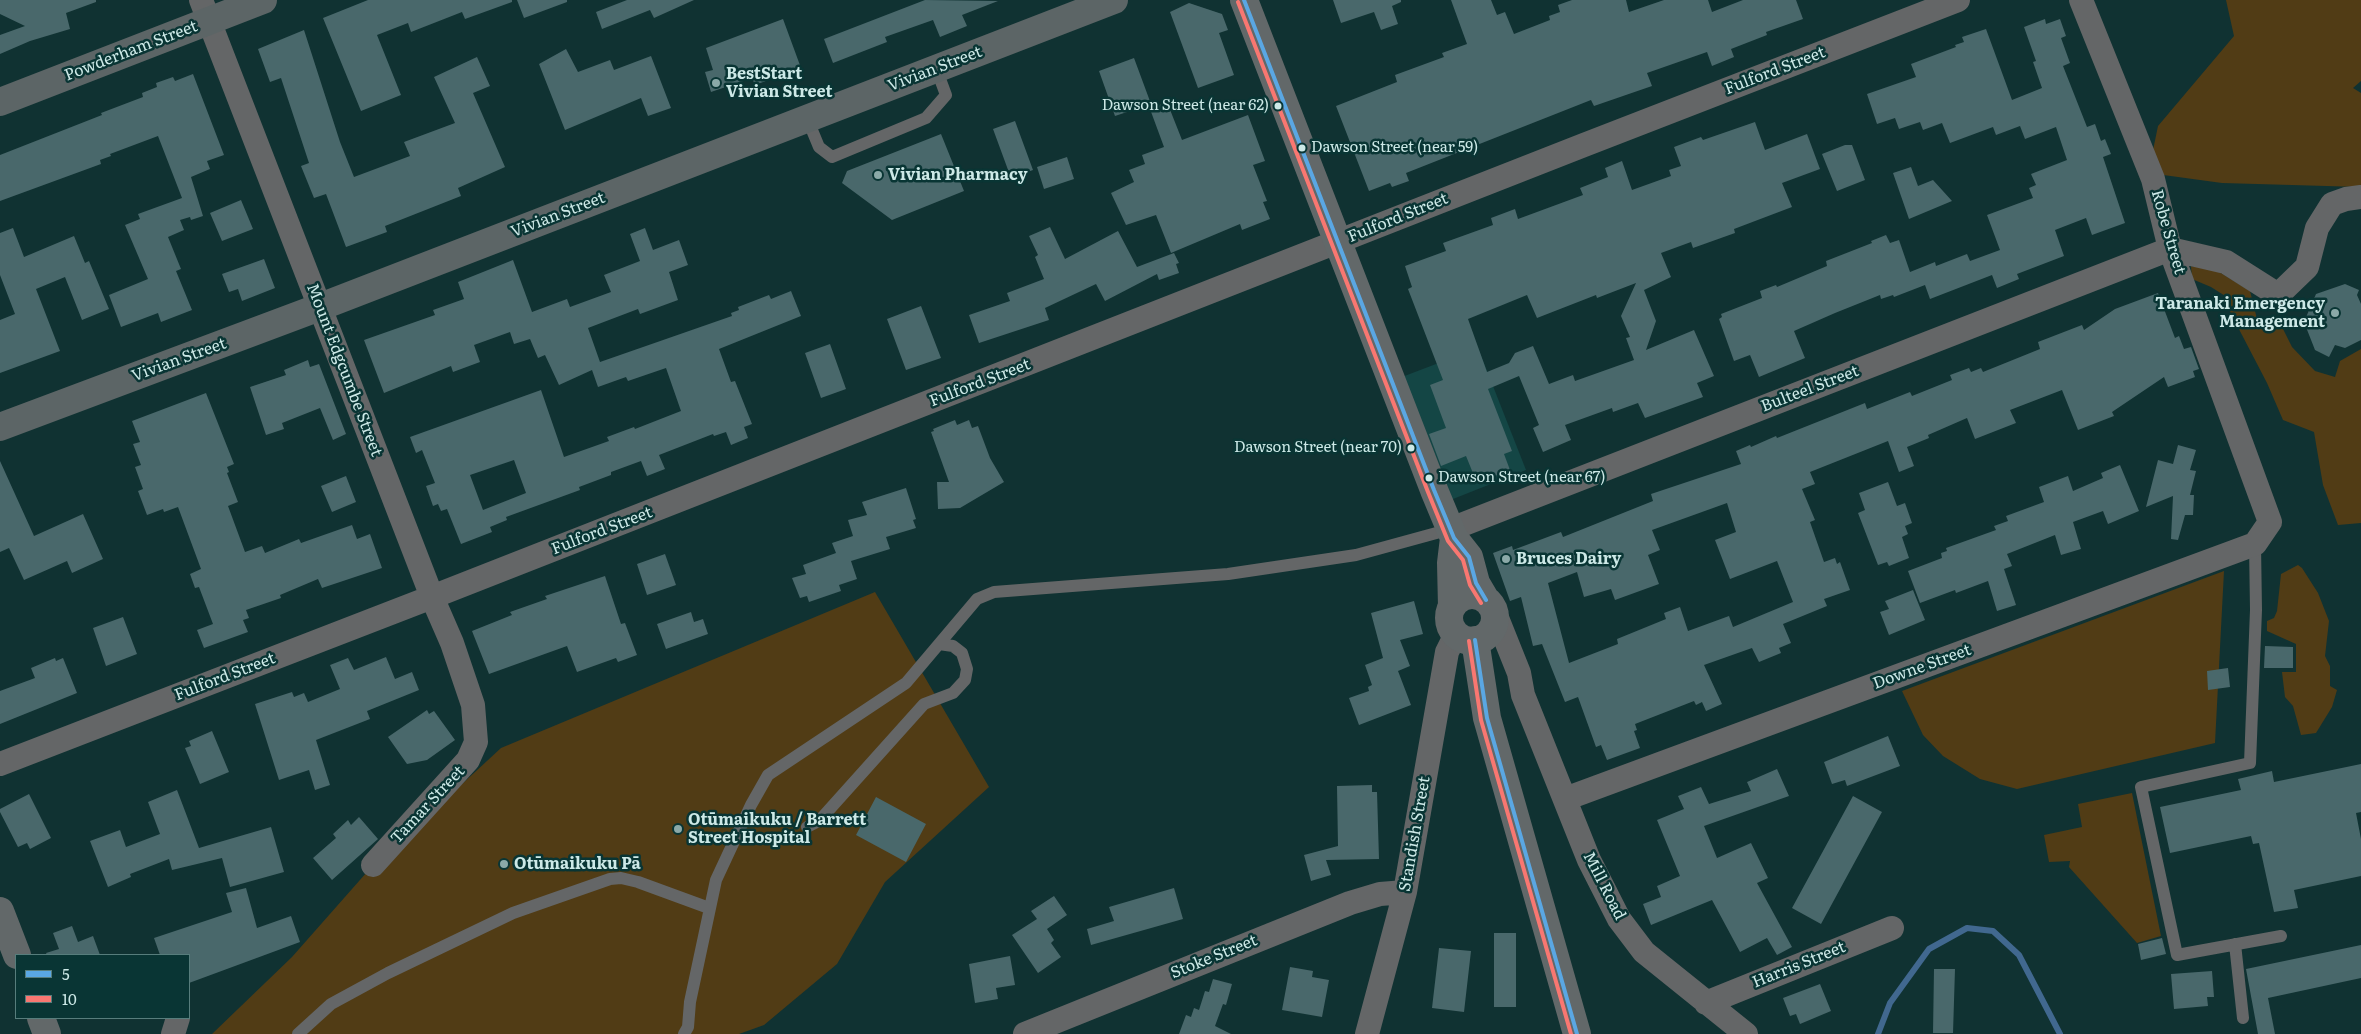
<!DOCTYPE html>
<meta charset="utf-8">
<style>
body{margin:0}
#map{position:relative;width:2361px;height:1034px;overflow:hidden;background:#103232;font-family:Literata,serif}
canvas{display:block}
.legend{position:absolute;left:15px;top:954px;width:175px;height:65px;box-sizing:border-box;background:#093534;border:1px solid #577d7c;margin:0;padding:6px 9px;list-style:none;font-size:15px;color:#cde9e7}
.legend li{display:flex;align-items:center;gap:10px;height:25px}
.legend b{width:25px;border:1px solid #577d7c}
</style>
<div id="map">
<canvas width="2361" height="1034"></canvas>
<ul class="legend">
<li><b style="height:6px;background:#5aa7e3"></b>5</li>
<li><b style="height:6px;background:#f97771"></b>10</li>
</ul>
</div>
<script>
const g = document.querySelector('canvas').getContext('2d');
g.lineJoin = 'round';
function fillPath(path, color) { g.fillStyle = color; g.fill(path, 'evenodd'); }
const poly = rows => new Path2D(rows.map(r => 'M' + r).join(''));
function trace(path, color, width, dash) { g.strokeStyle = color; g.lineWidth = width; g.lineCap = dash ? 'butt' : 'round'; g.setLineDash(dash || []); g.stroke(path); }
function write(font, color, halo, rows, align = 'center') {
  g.font = font + ' Literata,serif'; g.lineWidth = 5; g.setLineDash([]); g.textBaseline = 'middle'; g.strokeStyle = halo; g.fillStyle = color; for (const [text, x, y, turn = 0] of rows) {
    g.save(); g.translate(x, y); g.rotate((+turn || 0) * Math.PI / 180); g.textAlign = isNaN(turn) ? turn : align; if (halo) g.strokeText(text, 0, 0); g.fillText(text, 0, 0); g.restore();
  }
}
fillPath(poly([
 [1478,348,1526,470,1443,503,1394,380]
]), '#144645');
fillPath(poly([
 [2226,0,2361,0,2361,81,2353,88,2361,93,2361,187,2222,183,2156,174,2152,155,2158,126,2234,36],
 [2191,266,2216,270,2250,291,2258,323,2282,327,2292,347,2315,371,2335,377,2340,361,2361,349,2361,523,2338,525,2323,485,2314,432,2283,420,2267,383,2229,310,2230,299,2211,287,2192,279],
 [2298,565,2302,568,2318,593,2329,621,2325,656,2330,666,2330,686,2337,690,2332,707,2316,733,2301,735,2293,706,2285,697,2282,672,2296,672,2296,644,2267,631,2267,621,2274,618,2277,611,2281,574],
 [2224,571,2215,743,2017,789,1980,779,1943,756,1923,735,1902,691],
 [875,592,989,787,885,882,837,964,764,1025,739,1034,212,1034,292,957,367,872,501,748],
 [2132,793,2161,936,2137,943,2069,867,2070,861,2049,862,2044,835,2082,827,2078,804]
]), '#513c15');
trace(poly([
 [1878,1034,1890,1003,1929,949,1967,928,1993,931,2019,955,2060,1034]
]), '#41688f', 6);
fillPath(poly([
 [0,0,96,0,96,2,66,13,70,29,30,41,0,54,0,35,25,26,0,14],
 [368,0,512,0,512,2,465,19,462,12,411,32,408,23,377,35,401,95,361,111,323,18],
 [517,0,567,0,567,2,524,18],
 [627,0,694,0,654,18,650,10,602,29,596,12],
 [925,0,998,1,962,15,967,26,940,37,933,20,885,37,887,42,833,63,824,39],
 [1333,0,1401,0,1401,2,1392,6,1398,24,1381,30,1374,12,1341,23],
 [1451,0,1491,0,1497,15,1505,12,1514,34,1550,20,1549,16,1560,12,1558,5,1572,0,1626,0,1629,12,1664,0,1708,0,1712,12,1743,0,1796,0,1803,19,1766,32,1767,35,1731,49,1734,57,1712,66,1707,52,1647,73,1652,86,1594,106,1591,100,1406,173,1409,181,1392,187,1390,183,1369,191,1336,106,1397,82,1395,75,1444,57,1442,53,1467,44],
 [1189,3,1222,14,1228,30,1219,33,1234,75,1198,88,1170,12],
 [783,19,801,68,755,85,752,78,711,92,705,72,713,70,706,48],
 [2045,19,2046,24,2060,19,2066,36,2061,38,2070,63,2063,66,2087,127,2095,124,2101,141,2105,139,2111,154,2103,157,2125,223,2092,235,2086,218,2055,230,2064,256,2017,274,2019,279,1997,288,1992,275,1930,299,1925,285,1894,297,1893,295,1881,299,1880,295,1835,313,1794,331,1805,358,1759,377,1750,355,1734,361,1719,319,1722,317,1721,314,1762,298,1760,291,1776,285,1777,287,1827,266,1826,261,1872,243,1871,241,1886,235,1890,243,1899,240,1910,272,1935,262,1936,266,1967,254,1970,261,2000,250,1987,215,2033,198,2029,188,2036,185,2031,174,2067,160,2056,127,2025,139,2020,126,1996,135,1993,127,1950,143,1942,123,1923,130,1920,122,1899,129,1895,118,1877,124,1867,94,1916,77,1911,64,1956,47,1955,45,1964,42,1962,37,1986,29,2012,100,2042,88,2033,62,2036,61,2024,27],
 [304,30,340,142,354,177,410,156,404,142,455,123,434,77,477,57,490,86,473,93,505,167,458,188,461,196,385,226,387,232,346,247,326,194,314,198,301,166,309,163,281,78,270,82,258,49],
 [566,49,578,72,610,60,614,70,651,56,671,108,648,116,641,98,565,130,539,64],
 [1134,58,1151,104,1115,116,1099,71],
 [193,74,224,155,207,161,210,169,191,177,203,216,191,220,190,217,180,220,184,230,168,237,181,269,176,271,192,310,161,322,158,313,121,327,109,295,148,279,125,225,140,219,138,214,182,198,158,136,110,154,111,156,100,160,101,164,0,201,0,155,102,115,101,113,143,97,142,93,157,87,156,83,173,77,175,81],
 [1167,102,1182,140,1248,115,1265,161,1253,165,1267,201,1263,202,1270,219,1242,230,1240,224,1171,253,1156,215,1126,225,1111,193,1134,182,1129,170,1145,164,1142,155,1164,147,1150,109],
 [1015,121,1033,170,1011,178,993,129],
 [1755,122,1765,150,1807,134,1820,169,1782,183,1792,207,1734,229,1735,233,1693,248,1691,242,1661,253,1671,277,1644,290,1656,321,1646,350,1694,330,1714,376,1697,383,1703,397,1645,418,1638,403,1613,412,1612,408,1565,425,1571,440,1543,452,1533,428,1539,425,1519,376,1488,389,1512,451,1504,454,1510,470,1477,483,1466,456,1441,466,1429,434,1446,428,1430,385,1443,380,1408,289,1412,287,1405,266,1446,251,1443,243,1493,225,1491,218,1515,209,1518,219,1583,195,1580,188,1608,177,1605,168,1622,161,1632,190,1671,176,1669,170,1681,166,1674,147,1701,137,1703,140],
 [1636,283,1621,316,1630,337,1626,338,1634,360,1575,381,1573,375,1549,384,1533,346,1515,353,1509,363,1487,372,1468,319,1527,295,1537,318,1596,295,1597,298],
 [941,134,964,191,892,220,842,183,847,171],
 [1845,145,1852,145,1865,180,1837,191,1822,154],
 [1067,157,1074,179,1044,189,1037,167],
 [1911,167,1918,186,1933,180,1952,201,1909,219,1893,173],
 [241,200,253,229,222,241,210,213],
 [1050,227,1065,259,1118,231,1137,267,1174,253,1179,263,1176,264,1179,273,1159,280,1157,274,1105,301,1096,284,1045,308,1049,320,979,343,969,315,1010,301,1007,293,1044,279,1035,257,1038,255,1029,236],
 [13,228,24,257,74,236,85,263,89,261,109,309,82,320,65,277,36,289,60,351,0,373,0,320,15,314,0,275,0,233],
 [645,228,653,250,679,240,688,265,669,272,678,300,640,314,638,309,588,328,600,362,732,316,731,313,739,310,738,307,769,295,771,299,791,291,801,316,719,349,731,382,735,381,752,424,744,427,748,438,731,445,726,432,714,436,713,434,659,455,665,469,647,476,641,461,611,472,611,475,579,487,580,490,506,517,507,520,490,527,492,532,461,544,447,509,441,511,438,504,433,506,426,486,435,483,422,450,416,453,410,437,541,390,564,457,609,441,607,437,634,427,635,429,681,411,666,368,628,381,626,377,598,387,592,370,559,385,545,355,538,358,530,339,514,344,510,332,474,345,480,362,453,372,451,366,384,393,364,340,435,315,433,310,464,299,458,282,513,260,532,312,567,299,570,307,611,292,604,275,640,261,630,234],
 [514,460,526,493,483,510,470,475],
 [264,259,275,288,242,301,238,289,229,292,222,274],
 [2345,284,2359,290,2357,295,2361,304,2361,340,2345,348,2335,345,2329,357,2315,350,2304,322,2316,294],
 [2158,293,2175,338,2179,336,2184,349,2191,347,2199,369,2193,371,2195,377,2168,387,2164,377,2112,412,2114,416,2078,430,2062,390,2010,410,2016,423,1975,439,1967,418,1928,435,1929,438,1907,447,1914,466,1899,472,1888,441,1810,472,1815,484,1802,489,1815,520,1810,522,1824,562,1835,558,1837,564,1840,562,1850,590,1824,599,1827,606,1783,624,1791,643,1779,648,1781,653,1759,662,1752,648,1704,665,1722,704,1706,711,1702,702,1696,705,1694,701,1635,724,1637,730,1634,731,1640,748,1607,760,1601,745,1596,747,1578,697,1565,702,1542,644,1533,646,1521,597,1510,601,1493,553,1512,546,1513,550,1561,532,1563,537,1653,501,1651,494,1741,464,1736,451,1750,445,1751,447,1776,436,1777,438,1865,403,1867,409,1910,392,1912,396,1952,380,1950,375,1969,368,1971,372,1981,368,1983,372,2040,349,2038,342,2082,325,2084,330,2115,309],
 [1727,503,1736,532,1715,540,1730,579,1777,561,1793,602,1733,627,1729,616,1688,631,1680,607,1664,613,1666,619,1617,639,1618,644,1569,663,1548,583,1577,572,1584,597,1611,589,1615,600,1659,584,1648,555,1660,550,1652,530],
 [921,306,941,358,906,370,887,319],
 [830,344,846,389,821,398,805,353],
 [308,360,310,367,319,364,346,434,333,440,320,408,282,423,284,429,266,435,250,387,286,375,284,370],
 [206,393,234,464,227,467,229,472,227,473,238,502,228,506,245,552,262,546,265,553,299,539,301,543,352,525,357,539,370,534,382,568,322,588,318,579,280,595,281,598,246,610,249,618,243,620,248,632,204,648,197,630,213,624,199,587,195,588,190,574,201,569,178,507,164,512,163,509,147,515,138,491,143,489,135,467,141,465,133,444,140,442,132,421],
 [955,420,957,425,969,420,972,428,978,426,990,458,1004,482,960,508,938,509,937,482,949,482,931,432,934,431,933,429],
 [2178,445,2196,450,2190,470,2196,471,2190,495,2194,495,2193,515,2185,515,2178,540,2171,539,2173,496,2146,507,2158,460,2173,464],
 [0,461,34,536,83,514,103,559,72,573,67,561,24,580,9,548,0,552],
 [2120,465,2139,511,2108,524,2103,511,2073,522,2081,549,2061,555,2055,535,2007,554,2012,566,2004,569,2016,605,1997,611,1988,581,1956,593,1955,590,1920,603,1908,571,1942,558,1941,553,1947,551,1946,548,1996,530,1994,526,2008,521,2006,516,2044,502,2039,487,2068,476,2073,491,2103,478,2101,473],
 [346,476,356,502,332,512,321,486],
 [1888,482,1897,506,1905,503,1912,523,1905,526,1908,534,1902,537,1909,558,1889,566,1887,562,1878,565,1858,513,1865,510,1859,493],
 [906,488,916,519,913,520,916,528,886,537,890,549,851,561,857,579,839,585,841,591,809,602,807,596,800,598,792,578,806,574,803,565,836,553,832,543,853,536,848,520,867,515,862,502],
 [665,554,676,585,647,595,637,564],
 [605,576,621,624,625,623,637,655,618,662,616,658,577,672,567,646,489,674,472,631,512,615,510,612,547,599,545,596],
 [1913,590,1925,620,1889,635,1880,612,1889,609,1885,601],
 [1414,601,1423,634,1400,640,1410,666,1398,671,1411,705,1359,725,1349,698,1369,691,1368,687,1372,685,1365,665,1383,658,1371,613],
 [691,612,694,622,703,619,708,634,666,649,657,624],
 [123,617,137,654,106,666,93,628],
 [2265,646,2293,647,2293,668,2264,668],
 [386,657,395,679,412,672,419,690,367,711,370,719,316,740,330,785,315,790,309,770,279,780,255,704,292,692,294,697,304,693,308,702,340,689,330,665,348,658,354,670],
 [55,658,56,661,63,658,77,693,0,724,0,691,35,678,31,668],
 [2228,668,2230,687,2208,690,2207,671],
 [427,710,429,714,434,711,455,740,427,760,407,764,388,737],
 [212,731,229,772,200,784,185,748,191,746,189,741],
 [1888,736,1900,766,1847,786,1845,780,1832,784,1824,762],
 [2361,764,2361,812,2356,813,2361,839,2361,876,2294,890,2298,908,2274,912,2259,843,2253,844,2251,836,2170,853,2160,807,2241,790,2238,779,2272,771,2274,782],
 [1777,769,1789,796,1704,826,1717,858,1751,843,1768,878,1757,883,1792,947,1777,955,1767,938,1740,952,1712,900,1651,925,1643,904,1661,897,1657,886,1680,876,1657,820,1684,809,1678,796,1701,787,1709,804,1751,791,1747,782],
 [1372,785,1372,792,1377,792,1379,859,1326,860,1331,875,1311,881,1304,855,1338,846,1337,786],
 [177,790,199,848,271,827,284,872,230,887,222,858,172,870,169,859,130,874,131,877,108,887,90,841,120,830,126,847,160,834,148,802],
 [29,794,51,838,30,849,27,843,18,847,0,812,0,809],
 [1853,796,1882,812,1821,924,1792,908],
 [876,797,926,824,906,862,856,835],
 [359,817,378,839,332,880,313,858,336,838,333,834,348,820,351,825],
 [246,888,257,928,291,916,300,942,189,983,189,955,160,955,154,938,232,912,226,893],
 [1174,888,1183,919,1091,945,1087,929,1114,921,1109,907],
 [1054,896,1067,915,1047,929,1054,940,1051,943,1061,957,1038,973,1012,935,1037,919,1031,911],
 [72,926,78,942,93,936,100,955,47,955,46,953,59,949,53,933],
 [1494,933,1516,933,1516,1007,1494,1007],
 [2162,938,2166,954,2141,960,2138,944],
 [2361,945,2361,978,2268,998,2275,1034,2258,1034,2246,969],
 [1439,948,1471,951,1464,1012,1432,1008],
 [1010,956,1015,985,996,988,998,999,975,1003,969,964],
 [1290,967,1313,971,1312,977,1329,980,1322,1017,1282,1010],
 [1934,969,1955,969,1953,1033,1933,1033],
 [2212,971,2214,997,2207,997,2208,1006,2174,1009,2171,974],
 [1213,979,1232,984,1226,1005,1223,1004,1215,1026,1231,1034,1179,1034,1186,1015,1191,1017,1194,1008,1199,1010,1205,991,1209,992],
 [1820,984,1831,1011,1800,1024,1796,1014,1790,1016,1783,998]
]), '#49686b');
trace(poly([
 [807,118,819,147,832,157,926,118,946,95,936,68],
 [2255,544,2256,610,2250,763,2141,787,2177,955,2281,936],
 [807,827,819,821,924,704,953,693,965,680,967,669,962,653,953,646,939,644],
 [2235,944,2243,1018],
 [298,1034,331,1004,388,973,513,913,610,879,621,878,638,882,709,908],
 [684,1034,688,1027,690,1002,716,880,751,805,768,775,906,683,977,599,994,592,1228,574,1356,555,1451,529]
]), '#646667', 12);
trace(poly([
 [201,0,432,597,452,643,473,705,476,742,468,760,373,865],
 [1451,529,2170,249,2226,262,2278,295,2307,267,2317,228,2332,204,2346,199,2361,197],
 [1495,613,1519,673,1523,695,1589,860,1619,919,1644,952,1746,1034],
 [0,764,432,597,1584,145,1958,0],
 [1565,799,2255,544,2270,522,2170,249,2153,179,2081,0],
 [1706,1003,1892,928],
 [173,1034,178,1018],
 [1025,1034,1350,903,1380,894,1405,892],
 [1367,1034,1405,892,1447,652,1456,634]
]), '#646667', 24);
trace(poly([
 [1244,0,1434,490,1454,538,1469,557,1476,583,1486,600],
 '1449 618a23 23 0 1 1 46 0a23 23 0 1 1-46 0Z',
 [1452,607,1451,563,1454,538],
 [1475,640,1487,718,1577,1034],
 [0,911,17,955],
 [41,1018,47,1034]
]), '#626869', 28);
trace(poly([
 [0,102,263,0],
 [0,427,320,307,1114,0]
]), '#5c6566', 28);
trace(poly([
 [1244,0,1434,490,1454,538,1469,557,1476,583,1486,600],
 [1475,640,1487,718,1577,1034]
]), '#5aa7e3', 4);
trace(poly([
 [1238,2,1428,492,1448,541,1463,560,1470,585,1481,603],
 [1469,641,1481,720,1571,1034]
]), '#f97771', 4);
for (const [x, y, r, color] of [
 [716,83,5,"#8ba9a8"],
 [1278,106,4.5,"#cde9e7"],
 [1302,148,4.5,"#cde9e7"],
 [878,175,5,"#8ba9a8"],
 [2335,313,5,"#8ba9a8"],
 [1411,448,4.5,"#cde9e7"],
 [1429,478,4.5,"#cde9e7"],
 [1506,559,5,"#8ba9a8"],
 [678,829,5,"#8ba9a8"],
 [504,864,5,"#8ba9a8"]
]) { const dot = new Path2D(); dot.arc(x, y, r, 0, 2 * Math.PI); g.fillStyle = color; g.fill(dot); trace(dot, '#093534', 2); }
write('15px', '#cde9e7', '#093534', [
 ["Dawson Street (near 62)",1269,106],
 ["Dawson Street (near 59)",1311,148,"left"],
 ["Dawson Street (near 70)",1402,448],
 ["Dawson Street (near 67)",1438,478,"left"]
], 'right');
write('16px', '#cde9e7', '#093534', [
 ["Powderham Street",131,51,-21],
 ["Vivian Street",935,69,-21],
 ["Fulford Street",1775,71,-21],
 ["Vivian Street",558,215,-21],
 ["Fulford Street",1398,218,-22],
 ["Robe Street",2168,232,74],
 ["Vivian Street",179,360,-20],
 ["Mount Edgcumbe Street",344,370,69],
 ["Fulford Street",980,383,-21],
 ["Bulteel Street",1810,389,-21],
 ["Fulford Street",602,531,-21],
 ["Downe Street",1922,667,-20],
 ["Fulford Street",225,677,-21],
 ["Tamar Street",428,805,-47],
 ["Standish Street",1415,834,-80],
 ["Mill Road",1604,886,63],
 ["Stoke Street",1214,957,-22],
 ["Harris Street",1799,965,-22]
]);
write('bold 16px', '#cde9e7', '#093534', [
 ["BestStart",726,74],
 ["Vivian Street",726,92],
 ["Vivian Pharmacy",888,175],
 ["Taranaki Emergency",2325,304,"right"],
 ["Management",2325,322,"right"],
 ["Bruces Dairy",1516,559],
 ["Otūmaikuku / Barrett",688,820],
 ["Street Hospital",688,838],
 ["Otūmaikuku Pā",514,864]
], 'left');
</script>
